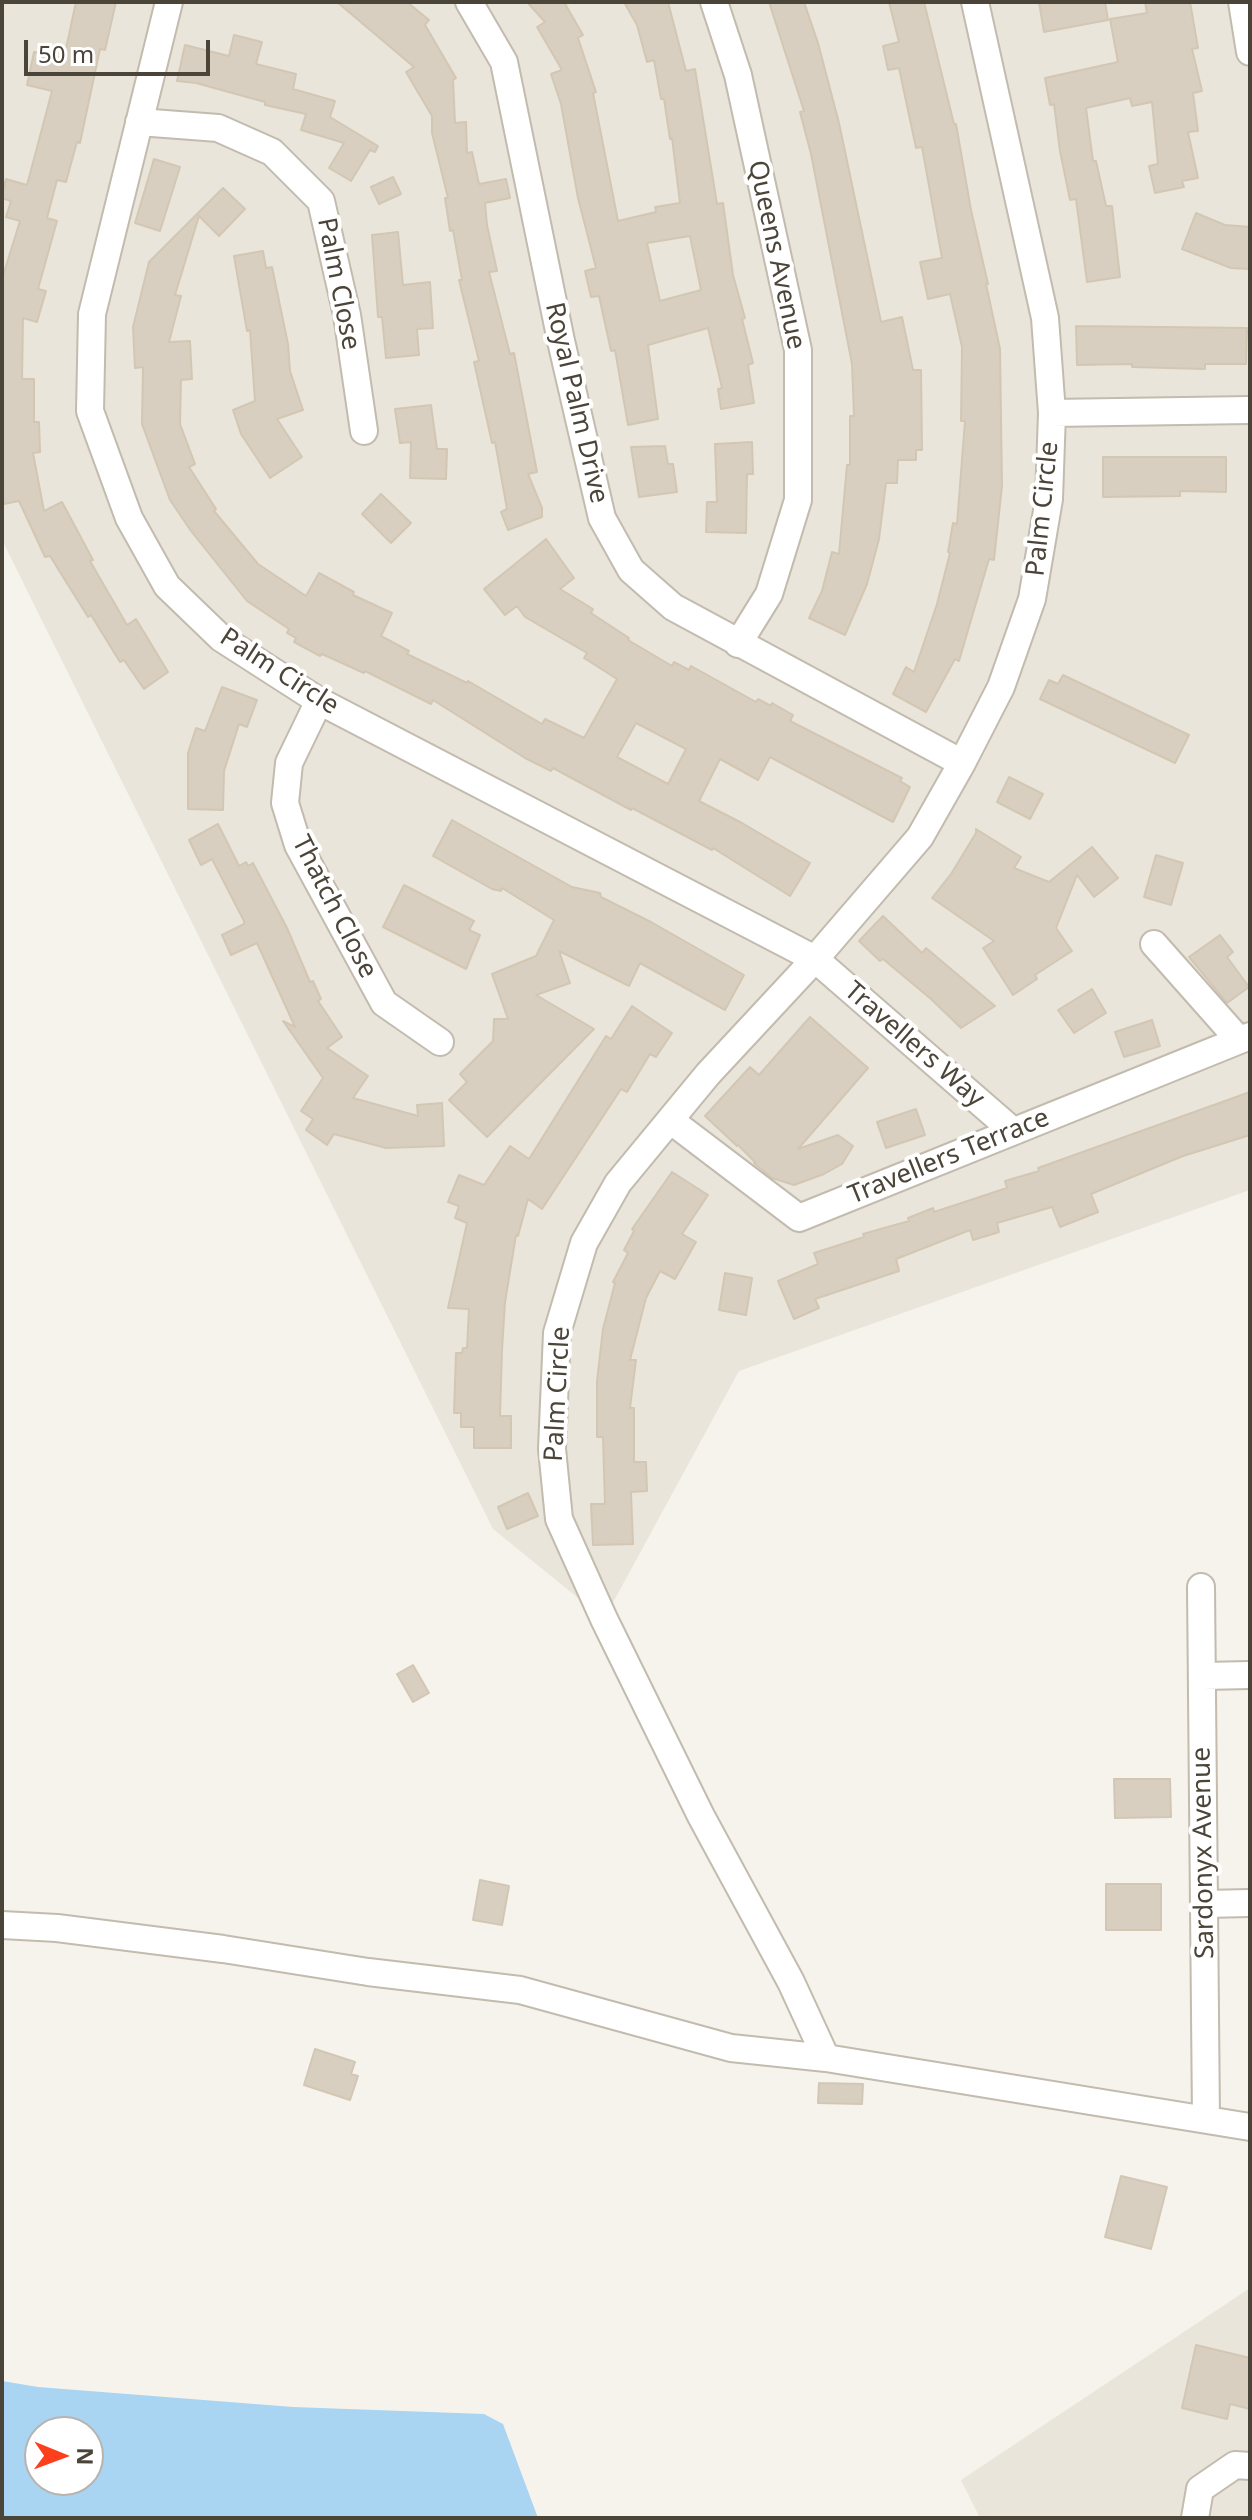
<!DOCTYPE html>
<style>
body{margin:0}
#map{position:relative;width:1252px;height:2520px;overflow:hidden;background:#f6f3ec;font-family:"Noto Sans",sans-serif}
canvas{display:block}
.frame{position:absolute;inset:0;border:4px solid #4b4439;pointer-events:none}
.north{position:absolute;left:24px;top:2416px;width:80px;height:80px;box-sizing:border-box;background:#fff;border:2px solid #b7b4b0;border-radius:50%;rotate:91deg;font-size:22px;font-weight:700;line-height:32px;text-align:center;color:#4b4439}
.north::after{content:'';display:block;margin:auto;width:28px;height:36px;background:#fc3f1d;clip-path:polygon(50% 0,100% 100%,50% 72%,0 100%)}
.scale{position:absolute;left:24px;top:40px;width:186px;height:36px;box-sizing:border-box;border:4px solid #4b4439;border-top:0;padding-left:10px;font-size:24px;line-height:28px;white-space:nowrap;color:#4b4439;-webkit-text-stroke:6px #fff;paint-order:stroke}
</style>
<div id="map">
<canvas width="1252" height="2520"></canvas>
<div class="frame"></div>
<div class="north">N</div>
<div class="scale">50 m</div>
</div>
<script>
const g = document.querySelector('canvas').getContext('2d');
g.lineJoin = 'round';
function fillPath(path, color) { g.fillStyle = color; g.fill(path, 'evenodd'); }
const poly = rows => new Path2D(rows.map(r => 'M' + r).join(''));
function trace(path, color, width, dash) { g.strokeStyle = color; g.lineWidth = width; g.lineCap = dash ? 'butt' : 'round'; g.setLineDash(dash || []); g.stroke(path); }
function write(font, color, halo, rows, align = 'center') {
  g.font = font + ' "Noto Sans",sans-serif'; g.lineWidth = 8; g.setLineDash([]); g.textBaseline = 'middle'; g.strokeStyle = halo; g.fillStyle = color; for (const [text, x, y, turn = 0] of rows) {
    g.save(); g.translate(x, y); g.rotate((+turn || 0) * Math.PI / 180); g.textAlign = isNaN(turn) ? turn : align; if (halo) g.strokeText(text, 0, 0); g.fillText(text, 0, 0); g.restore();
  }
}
fillPath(poly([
 [2,2,1250,2,1250,1190,739,1371,604,1619,493,1529,2,540],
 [1250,2288,1250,2518,980,2518,961,2480]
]), '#eae5da');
fillPath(poly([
 [2,2381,38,2387,293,2407,484,2414,503,2424,538,2518,2,2518],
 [40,2432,88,2432,88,2480,40,2480]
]), '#a9d4f2');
const building = poly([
 [76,2,116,2,105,50,100,49,80,143,77,142,66,182,57,180,47,218,57,221,38,289,46,291,37,322,23,318,22,379,34,379,34,422,39,422,40,452,33,453,44,511,62,502,93,560,90,561,127,625,136,619,168,672,144,689,124,660,120,662,91,615,88,617,50,556,45,557,19,501,4,504,2,493,2,279,20,221,6,217,11,201,2,198,2,195,6,179,27,185,52,91,27,85,34,52,64,58,76,2],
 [337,2,407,2,429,20,425,25,456,78,453,80,455,123,466,122,467,153,472,152,479,184,506,179,510,198,485,203,487,225,497,271,489,272,510,354,514,353,537,472,528,474,542,508,542,517,508,530,501,512,507,509,495,442,492,443,474,362,479,361,459,280,462,280,453,230,450,231,445,198,448,198,432,133,432,116,406,72,414,67,337,2],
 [527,2,564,2,583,35,578,38,596,92,593,93,618,221,656,212,655,207,680,203,672,138,670,139,664,99,661,99,654,60,647,62,637,25,624,2,668,2,686,71,695,69,717,204,723,203,733,275,745,318,742,319,753,363,748,365,754,403,721,409,718,389,722,388,708,328,648,345,658,419,628,425,615,350,611,351,599,296,591,297,585,271,596,268,578,198,561,104,551,74,562,70,537,27,545,22,527,2],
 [690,236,701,290,660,301,647,243,690,236],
 [769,2,804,2,818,43,839,123,881,322,902,317,913,370,921,370,922,450,916,450,916,460,898,460,897,483,886,483,879,539,867,584,845,635,809,618,822,591,832,552,839,554,847,465,850,465,850,416,854,416,852,364,811,154,800,112,804,111,769,2],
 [889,2,924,2,954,124,956,124,971,210,988,284,986,284,1000,349,1002,486,994,560,989,559,959,661,955,659,926,712,893,694,906,667,914,672,937,604,950,553,948,552,953,523,957,524,965,421,961,421,962,347,950,294,928,299,920,262,942,258,922,147,916,148,899,68,888,70,883,46,899,42,889,2],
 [1039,2,1105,2,1108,20,1044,32,1039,2],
 [1145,2,1190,2,1198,48,1192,49,1202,91,1193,93,1198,131,1188,132,1198,178,1182,181,1184,187,1155,193,1149,166,1158,164,1152,102,1132,106,1130,98,1086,108,1093,161,1096,161,1106,206,1112,206,1120,277,1087,282,1076,199,1070,200,1060,151,1054,104,1050,105,1045,78,1118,62,1110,19,1147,13,1145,2],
 [234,35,262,42,256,64,296,74,293,89,335,101,330,117,378,146,375,152,370,150,351,181,329,168,344,143,301,130,306,114,265,105,265,102,196,83,177,81,185,45,229,56,234,35],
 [154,159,180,167,160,231,135,223,154,159],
 [393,177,401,194,379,204,371,187,393,177],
 [223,188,245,209,219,236,199,216,175,295,181,296,169,342,190,341,192,379,181,380,180,424,195,464,189,467,216,509,214,511,258,564,306,596,319,573,354,592,353,595,392,613,381,636,409,651,407,654,467,683,468,681,542,724,545,719,584,738,617,679,584,658,587,653,525,617,517,606,505,615,484,589,546,539,574,578,560,589,593,609,591,613,629,638,628,640,672,666,674,662,689,670,691,666,756,702,758,699,771,706,772,703,793,715,790,721,902,778,900,781,910,787,893,822,770,757,758,780,720,759,699,801,742,823,810,863,790,896,713,848,712,850,632,808,631,810,553,768,551,771,525,758,433,700,431,704,365,671,364,673,322,654,320,656,294,642,296,638,287,633,289,629,247,601,191,531,170,500,142,424,143,367,135,368,133,327,149,262,223,188],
 [636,723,686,749,668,784,617,757,636,723],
 [1196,213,1225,225,1250,227,1250,269,1231,268,1182,249,1196,213],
 [398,232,403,285,430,282,433,328,417,329,419,355,386,358,382,317,378,317,372,235,398,232],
 [263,251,266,268,272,267,288,344,290,371,303,410,277,419,302,457,270,478,241,434,233,410,255,401,250,330,247,331,234,256,263,251],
 [1076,326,1247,328,1246,364,1205,364,1205,369,1132,367,1132,364,1077,365,1076,326],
 [431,405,437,449,447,449,446,479,410,478,411,442,400,443,395,409,431,405],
 [752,442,753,474,747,474,746,533,706,532,707,502,717,502,715,444,752,442],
 [665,446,668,464,673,464,677,492,639,497,631,447,665,446],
 [1103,457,1226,457,1226,492,1180,491,1180,496,1103,497,1103,457],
 [381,494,411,523,391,543,362,514,381,494],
 [1063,675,1189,735,1175,763,1040,699,1049,680,1058,684,1063,675],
 [222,687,257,700,247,727,239,724,224,771,223,810,188,809,188,753,196,728,205,731,222,687],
 [1009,777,1043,794,1030,819,997,802,1009,777],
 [452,820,572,887,600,893,601,897,651,922,744,975,725,1010,640,963,629,986,559,951,570,983,536,995,594,1029,487,1137,449,1100,467,1082,460,1074,493,1041,494,1019,508,1019,492,974,536,956,554,920,502,888,501,891,492,889,433,856,452,820],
 [218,824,239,866,246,862,248,866,253,863,287,928,310,982,313,981,321,999,318,1001,342,1037,327,1048,368,1076,353,1098,418,1116,417,1105,442,1103,444,1146,386,1148,334,1134,327,1145,306,1130,313,1119,301,1111,323,1078,283,1021,295,1027,257,943,231,955,222,935,244,924,244,921,212,859,201,865,189,840,218,824],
 [976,829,1021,857,1014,868,1049,882,1092,847,1118,878,1094,897,1077,875,1056,928,1072,951,1035,975,1037,979,1013,995,983,948,994,941,932,898,951,874,976,833,976,829],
 [1156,855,1183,863,1171,905,1144,897,1156,855],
 [404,885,474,921,469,930,480,935,466,969,383,927,404,885],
 [883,916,922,953,926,948,995,1006,961,1028,931,999,883,959,880,961,859,941,883,916],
 [1220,935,1233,952,1227,957,1249,987,1227,1003,1189,957,1220,935],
 [1092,989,1106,1013,1074,1033,1058,1010,1092,989],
 [632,1006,672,1033,656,1057,650,1054,627,1092,621,1089,542,1209,528,1199,518,1236,516,1235,505,1302,502,1350,500,1416,511,1416,511,1448,474,1448,474,1427,461,1427,461,1413,454,1413,456,1353,462,1353,463,1348,467,1348,469,1309,448,1308,467,1223,455,1218,459,1206,448,1202,459,1175,484,1185,510,1146,529,1159,606,1036,611,1039,632,1006],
 [810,1017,868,1068,798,1149,838,1135,853,1146,842,1164,824,1174,794,1185,772,1178,754,1163,756,1163,738,1145,737,1146,705,1116,750,1067,759,1075,810,1017],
 [1152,1020,1160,1046,1124,1057,1115,1032,1152,1020],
 [1250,1092,1250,1135,1183,1156,1091,1194,1098,1212,1060,1227,1052,1207,997,1223,999,1232,973,1240,970,1230,896,1259,899,1271,815,1299,819,1308,794,1319,778,1281,818,1264,814,1253,864,1237,863,1234,909,1221,908,1218,933,1208,934,1212,1007,1188,1005,1181,1039,1171,1038,1168,1250,1092],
 [916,1109,925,1135,886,1148,877,1122,916,1109],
 [672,1172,708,1195,682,1234,696,1242,675,1279,660,1271,646,1298,630,1360,636,1360,630,1408,634,1408,634,1462,646,1462,647,1491,631,1492,633,1544,593,1545,591,1504,605,1504,603,1437,597,1437,597,1381,603,1329,615,1283,613,1282,628,1253,624,1250,634,1231,632,1229,672,1172],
 [725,1273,752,1278,746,1315,719,1310,725,1273],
 [528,1493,538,1516,507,1529,498,1507,528,1493],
 [413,1665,429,1693,413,1702,397,1674,413,1665],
 [1114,1779,1170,1779,1171,1817,1115,1818,1114,1779],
 [480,1880,509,1886,502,1925,473,1920,480,1880],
 [1106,1884,1161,1884,1161,1930,1106,1930,1106,1884],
 [315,2049,355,2062,351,2074,358,2076,350,2100,304,2085,315,2049],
 [819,2083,863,2084,862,2104,818,2103,819,2083],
 [1121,2176,1167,2187,1151,2249,1105,2237,1121,2176],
 [1196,2345,1250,2358,1250,2409,1230,2404,1227,2419,1182,2408,1196,2345]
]);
fillPath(building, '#d8cfc1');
trace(building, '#d3c7b4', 2);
const street = poly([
 [169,2,92,314,90,411,129,518,167,586,221,638,319,701,815,959,1013,1131],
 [469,2,504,62,561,341,602,518,631,570,673,607,962,763],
 [714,2,738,75,798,350,798,500,769,594,738,644],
 [1242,2,1250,52],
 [139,122,218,128,272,152,321,201,347,315,364,431],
 [1052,413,1250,410],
 [319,701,289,763,285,803,298,845,384,1003,440,1042],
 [1154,944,1239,1040],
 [670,1120,799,1218,1250,1036],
 [1201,1587,1206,2119],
 [1203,1676,1250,1675],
 [1205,1904,1250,1903],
 [2,1925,57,1928,223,1949,368,1972,520,1990,731,2048,826,2058,1250,2127],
 [826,2058,791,1982,701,1816,604,1619,559,1519,552,1449,557,1333,584,1243,618,1183,708,1074,815,959,920,837,962,763,1001,687,1032,599,1049,499,1052,413,1045,318,975,2],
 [1195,2518,1200,2489,1235,2465,1250,2466]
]);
trace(street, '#c2bbae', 30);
trace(street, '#fff', 26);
write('26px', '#4b4439', '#fff', [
 ["Queens Avenue",776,255,78],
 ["Palm Close",338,284,79],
 ["Royal Palm Drive",576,403,77],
 ["Palm Circle",1043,509,-84],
 ["Palm Circle",279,672,33],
 ["Thatch Close",334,907,63],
 ["Travellers Way",914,1045,41],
 ["Travellers Terrace",949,1157,-22],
 ["Palm Circle",558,1394,-87],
 ["Sardonyx Avenue",1204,1853,-91]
]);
</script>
